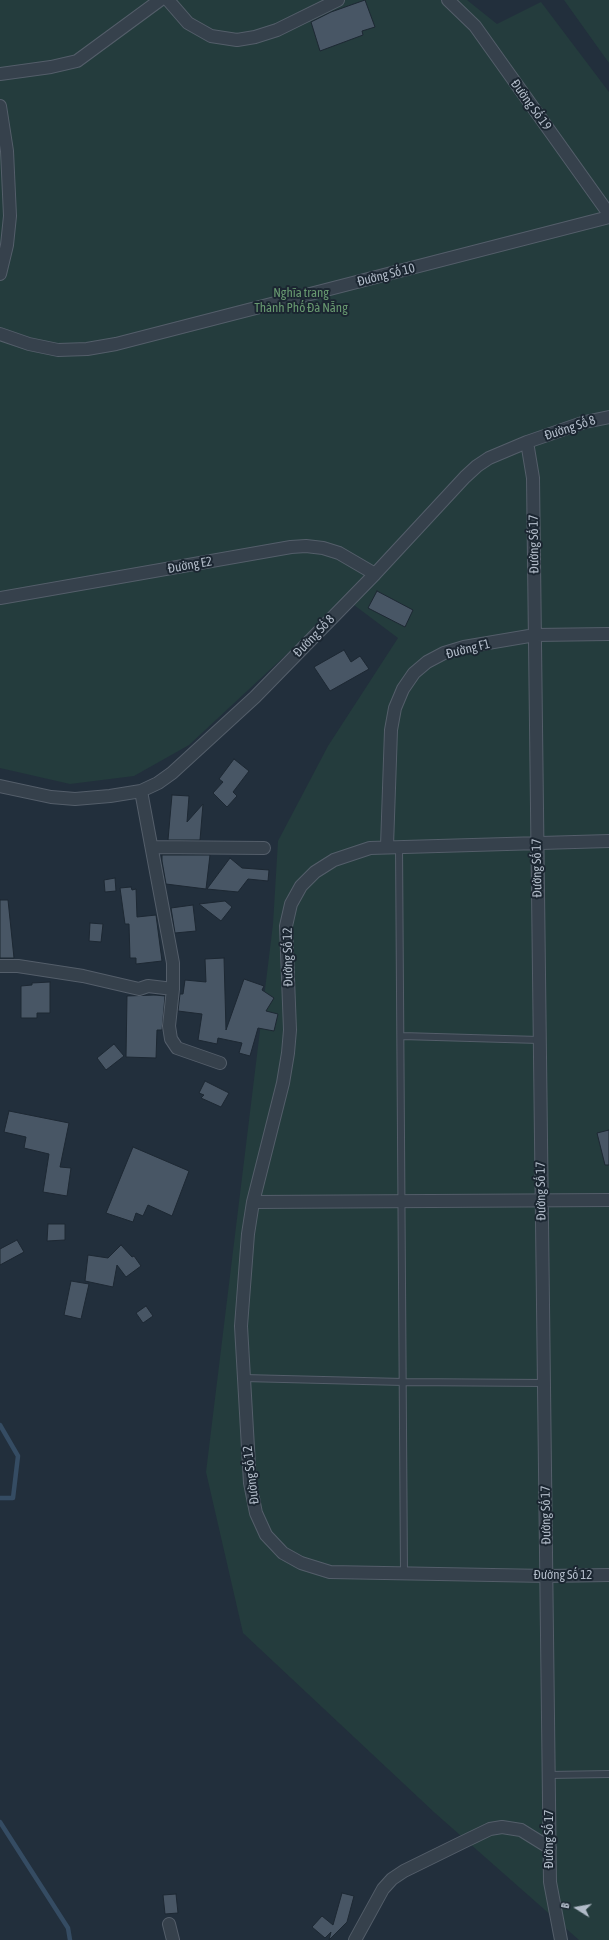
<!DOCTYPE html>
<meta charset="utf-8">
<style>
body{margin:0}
#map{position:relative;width:609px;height:1940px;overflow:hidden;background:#222f3c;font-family:"Asap Condensed",sans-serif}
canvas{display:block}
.north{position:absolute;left:557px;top:1888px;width:40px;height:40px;-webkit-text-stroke:3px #1b2631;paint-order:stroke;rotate:281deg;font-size:11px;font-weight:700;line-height:16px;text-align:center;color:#b1bbc8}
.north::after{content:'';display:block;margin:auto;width:14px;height:18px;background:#b1bbc8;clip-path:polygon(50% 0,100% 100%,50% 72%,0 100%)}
</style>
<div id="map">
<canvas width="609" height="1940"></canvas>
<div class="north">B</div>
</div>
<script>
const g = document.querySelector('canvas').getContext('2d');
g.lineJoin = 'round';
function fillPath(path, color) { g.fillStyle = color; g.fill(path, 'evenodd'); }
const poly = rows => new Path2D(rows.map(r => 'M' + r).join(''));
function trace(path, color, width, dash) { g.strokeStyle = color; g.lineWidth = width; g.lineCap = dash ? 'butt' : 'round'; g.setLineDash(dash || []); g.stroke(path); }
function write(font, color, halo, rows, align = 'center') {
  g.font = font + ' "Asap Condensed",sans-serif'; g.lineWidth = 4; g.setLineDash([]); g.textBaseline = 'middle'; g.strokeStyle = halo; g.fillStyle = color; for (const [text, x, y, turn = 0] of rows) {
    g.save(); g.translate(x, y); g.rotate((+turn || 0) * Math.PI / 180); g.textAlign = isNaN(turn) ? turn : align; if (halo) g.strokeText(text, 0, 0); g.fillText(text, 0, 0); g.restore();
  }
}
fillPath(poly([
 [0,0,467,0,497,24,541,2,609,92,609,1940,579,1940,435,1813,243,1633,206,1472,273,924,278,841,328,746,398,638,346,599,189,745,134,776,70,784,0,768],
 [564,0,609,0,609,63]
]), '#243c3d');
trace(poly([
 [0,1425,18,1456,13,1498,0,1498],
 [0,1822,68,1928,70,1940]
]), '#354c63', 4.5);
const building = poly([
 [365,0,375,27,362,31,363,35,320,51,311,22,331,12,365,0],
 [377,591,413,610,405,627,368,608,377,591],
 [344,650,351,662,360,656,369,669,330,691,314,667,344,650],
 [234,759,249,771,233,792,237,796,227,807,213,793,223,782,219,779,234,759],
 [172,795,189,796,187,822,203,804,200,840,168,840,172,795],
 [162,855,210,855,206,889,166,884,162,861,162,855],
 [230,858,242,868,269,870,268,881,248,879,238,892,207,889,230,858],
 [115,878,116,891,105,892,104,880,115,878],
 [131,887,132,890,136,889,137,917,156,915,162,961,136,964,136,958,130,958,129,924,125,924,120,888,131,887],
 [0,900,8,900,14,958,0,958,0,900],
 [225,901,232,907,221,921,199,904,225,901],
 [193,905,196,931,175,933,171,908,193,905],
 [90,923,103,924,101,942,89,941,90,923],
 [224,958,226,1030,244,979,264,986,262,990,274,998,266,1011,278,1014,274,1031,258,1028,250,1056,239,1053,242,1043,218,1038,217,1044,198,1040,202,1014,178,1011,180,994,183,994,185,980,206,982,205,959,224,958],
 [50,982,50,1013,37,1013,37,1018,21,1018,21,986,32,985,32,983,50,982],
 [155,995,165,996,162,1030,157,1030,156,1058,126,1057,127,996,155,995],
 [114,1044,124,1056,106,1070,97,1058,114,1044],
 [205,1081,229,1093,221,1107,201,1098,204,1095,199,1093,205,1081],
 [9,1111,69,1123,60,1167,71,1168,67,1196,43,1192,49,1154,24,1148,26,1137,4,1132,9,1111],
 [609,1130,609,1165,605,1165,597,1133,609,1130],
 [133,1147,189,1171,172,1216,148,1205,143,1216,136,1213,133,1222,106,1213,133,1147],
 [48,1224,65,1224,65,1240,47,1241,48,1224],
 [17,1240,24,1252,0,1265,0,1249,17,1240],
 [121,1245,132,1257,134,1256,141,1266,126,1277,117,1265,113,1287,85,1281,88,1255,108,1258,121,1245],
 [71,1281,89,1284,81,1319,64,1315,71,1281],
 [146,1306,153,1316,143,1323,136,1313,146,1306],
 [342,1893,354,1896,347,1922,329,1940,331,1932,325,1938,312,1927,322,1916,333,1925,342,1893],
 [176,1894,178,1913,165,1914,163,1895,176,1894]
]);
fillPath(building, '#485665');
trace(building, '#1d2833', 1);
const lane = poly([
 [399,846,404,1573],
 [402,1036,539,1040],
 [244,1378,403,1382,544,1383],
 [549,1775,609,1774]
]);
const street = poly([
 [168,0,188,23,211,36,237,40,255,37,277,30,338,0],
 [448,0,475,26,609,214],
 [0,74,51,67,77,61,160,0],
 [0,106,7,151,10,216,7,245,0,274],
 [0,334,29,344,58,350,87,349,116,344,609,217],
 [527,442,533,478,550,1882,561,1940],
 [0,598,291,547,306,546,323,548,339,553,375,574],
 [0,786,51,797,75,799,110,796,141,791,158,783,172,773,255,697,375,574,465,477,477,466,489,458,527,442,585,422,609,417],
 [141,791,173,963,173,989,169,1026,171,1039,177,1048,220,1063],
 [609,841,370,848,334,860,315,872,301,886,291,904,286,926,290,1030,288,1053,283,1083,253,1202,248,1234,241,1326,250,1483,256,1513,266,1535,283,1553,301,1563,330,1572,547,1576,609,1575],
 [387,846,391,730,395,708,403,689,414,673,427,662,444,653,464,647,535,635,609,634],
 [152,847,264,848],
 [0,966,18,966,83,976,139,989,148,986,173,989],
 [253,1202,609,1200],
 [169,1924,173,1940],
 [355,1940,383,1889,392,1879,404,1871,461,1843,490,1829,502,1827,521,1830,550,1848]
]);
trace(lane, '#545e6a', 8);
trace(street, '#545e6a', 14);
trace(lane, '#36414c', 6);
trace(street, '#36414c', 12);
write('13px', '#b1bbc8', '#1b2631', [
 ["Đường Số 19",531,105,54],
 ["Đường Số 10",386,275,-14],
 ["Đường Số 8",570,428,-18],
 ["Đường Số 17",534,544,-91],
 ["Đường E2",190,565,-10],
 ["Đường Số 8",314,636,-46],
 ["Đường F1",468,649,-14],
 ["Đường Số 17",537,868,-91],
 ["Đường Số 12",288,957,-91],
 ["Đường Số 17",541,1191,-91],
 ["Đường Số 12",251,1475,-97],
 ["Đường Số 17",546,1515,-91],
 ["Đường Số 12",563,1575],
 ["Đường Số 17",549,1839,-90]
]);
write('13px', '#689970', '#1b2631', [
 ["Nghĩa trang",301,293],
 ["Thành Phố Đà Nẵng",301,308]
]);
</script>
